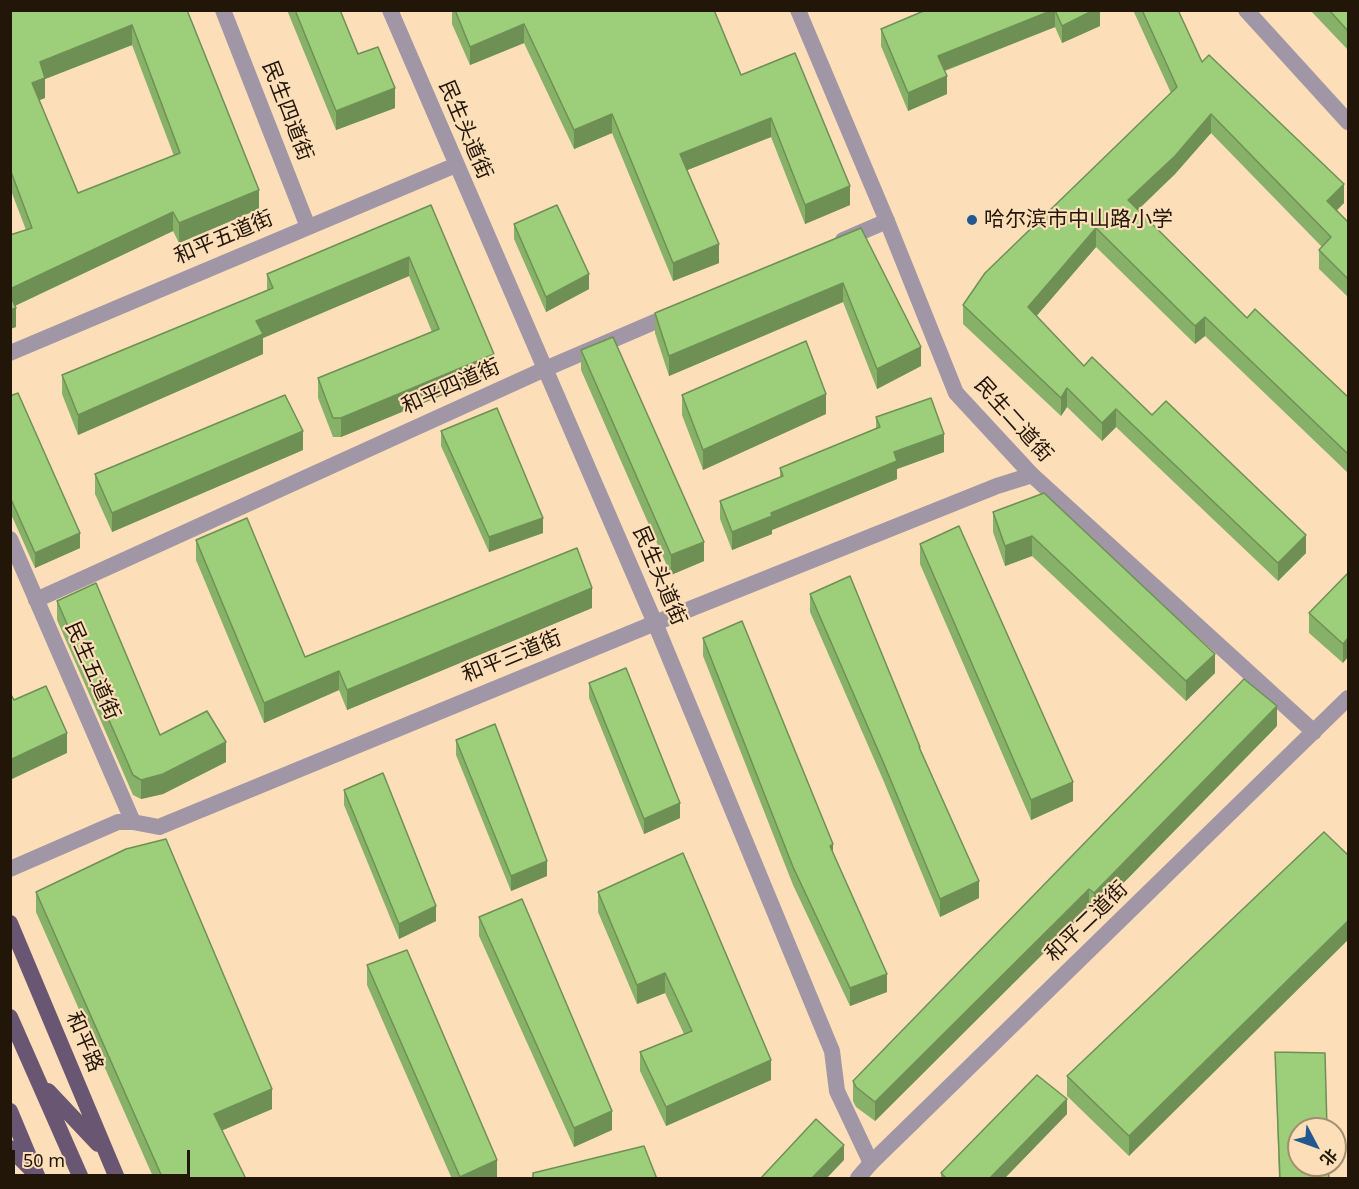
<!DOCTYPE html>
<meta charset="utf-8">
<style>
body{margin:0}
#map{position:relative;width:1359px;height:1189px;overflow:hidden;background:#fcdeb9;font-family:"Noto Sans","Noto Sans SC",sans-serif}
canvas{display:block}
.frame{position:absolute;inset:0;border:12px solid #211608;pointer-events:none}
.north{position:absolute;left:1287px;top:1117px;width:60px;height:60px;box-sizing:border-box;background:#fcdeb9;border:2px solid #a48e72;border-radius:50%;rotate:131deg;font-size:16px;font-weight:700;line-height:24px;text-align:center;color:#211608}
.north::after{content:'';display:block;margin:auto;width:21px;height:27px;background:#23578f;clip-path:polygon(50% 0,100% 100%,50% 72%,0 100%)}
.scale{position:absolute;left:12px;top:1150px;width:178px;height:27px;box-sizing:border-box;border:3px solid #211608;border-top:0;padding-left:8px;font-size:18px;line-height:21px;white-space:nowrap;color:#211608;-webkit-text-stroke:4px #fcdeb9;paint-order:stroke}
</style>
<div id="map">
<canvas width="1359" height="1189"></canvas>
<div class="frame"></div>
<div class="north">北</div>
<div class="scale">50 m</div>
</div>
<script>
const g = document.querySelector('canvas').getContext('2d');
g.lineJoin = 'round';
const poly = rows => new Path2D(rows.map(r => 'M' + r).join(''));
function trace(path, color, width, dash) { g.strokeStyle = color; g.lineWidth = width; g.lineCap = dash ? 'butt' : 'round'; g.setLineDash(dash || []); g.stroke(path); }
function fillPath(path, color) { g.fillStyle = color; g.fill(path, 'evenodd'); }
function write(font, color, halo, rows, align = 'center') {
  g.font = font + ' "Noto Sans","Noto Sans SC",sans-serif'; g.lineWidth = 4.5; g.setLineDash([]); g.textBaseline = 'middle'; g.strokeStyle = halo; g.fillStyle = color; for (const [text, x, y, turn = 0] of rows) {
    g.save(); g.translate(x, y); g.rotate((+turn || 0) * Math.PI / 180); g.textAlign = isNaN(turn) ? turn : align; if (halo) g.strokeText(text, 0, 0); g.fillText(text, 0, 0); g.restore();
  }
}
trace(poly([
 [223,10,308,227],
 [390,10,655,623,832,1051,837,1091,871,1163],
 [843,240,887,221],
 [10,353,456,165],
 [10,539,133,822],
 [36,600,545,369,673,314],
 [10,869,118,822,133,822,159,827,655,623,997,486,1032,475]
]), '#a096a6', 16);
trace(poly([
 [798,10,887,221,956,393,1032,475,1314,732],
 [1246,10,1348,122],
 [858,1178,871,1163,1348,698]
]), '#a096a6', 16);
trace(poly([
 [10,923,117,1178],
 [10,1017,81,1178],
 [48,1091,98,1144],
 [10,1111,38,1178],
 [10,1148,31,1169]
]), '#695673', 16);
fillPath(poly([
 [10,10,187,10,259,209,179,243,173,231,15,306,16,327,10,329,26,230,10,188],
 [132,45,174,156,78,193,39,100,45,98,45,79],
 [287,10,340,10,358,54,395,108,336,130],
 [452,10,714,10,741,75,850,205,805,224,771,137,687,170,719,263,673,281,612,133,574,149,524,43,470,65,452,24],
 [926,10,1100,10,1100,26,1062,43,1055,27,945,71,947,94,908,111,881,46,881,29],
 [1133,10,1178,10,1202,62,1344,203,1337,210,1348,222,1348,297,1319,269,1319,250,1322,247,1211,133,1175,174,1138,210,1247,318,1348,397,1348,473,1205,336,1195,344,1096,247,1036,316,1084,366,1152,415,1306,553,1278,581,1116,427,1102,441,1067,407,1061,416,963,324,963,305,1171,93],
 [1310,10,1348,10,1348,50],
 [431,205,494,374,341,437,333,437,318,398,318,378,432,332,409,276,263,338,263,354,78,435,62,394,62,375,267,291,267,274],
 [514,224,589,289,546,312,514,239],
 [861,228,921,366,877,389,843,302,669,376,655,333,655,313],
 [581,350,704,561,671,575,581,370],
 [682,395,826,414,703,470,682,415],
 [10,396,80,548,35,568,10,512],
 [876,417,944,452,897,469,897,479,772,530,772,534,732,550,720,519,720,501,780,477,780,468,876,429],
 [441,431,543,533,489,552,441,446],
 [303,450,112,532,95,494,95,474],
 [1044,493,1215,673,1186,701,1032,556,1005,566,993,532,993,512],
 [196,540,305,657,592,608,347,710,339,690,264,723,196,560],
 [920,544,1073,801,1031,820,920,564],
 [1348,573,1343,663,1309,633,1309,613],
 [810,594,920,751,979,898,940,917,884,782,810,612],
 [57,601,160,735,226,762,163,794,141,799,133,795,57,620],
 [703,638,833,854,887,992,850,1006,793,885,703,656],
 [589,683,680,818,644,834,589,698],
 [1277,726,1094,913,1089,908,875,1121,856,1107,853,1101,853,1081],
 [456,740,547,876,511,891,456,755],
 [344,790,436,921,399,939,344,805],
 [1324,832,1129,1156,1067,1096,1067,1076],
 [36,892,272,1109,222,1130,246,1179,154,1179,36,912],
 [598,892,771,1080,666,1126,640,1071,640,1052,684,1034,665,993,637,1004,598,912],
 [479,917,612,1130,574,1147,479,936],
 [367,965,497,1179,452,1179,367,985],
 [1275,1052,1329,1179,1279,1179],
 [1067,1114,1004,1179,941,1179,941,1173]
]), '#87b168');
fillPath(poly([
 [1053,10,1055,10,1055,27,938,73,938,56],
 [1094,10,1100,10,1100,26,1062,43,1062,26],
 [524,24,524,43,470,65,470,47],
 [132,25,132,45,45,79,45,98,32,103,32,83,40,62],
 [947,76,947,94,908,111,908,93],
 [395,88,395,108,336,130,336,111],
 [612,114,612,133,574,149,574,130],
 [1211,114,1211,133,1175,174,1128,219,1128,200],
 [771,118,771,137,680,173,680,154],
 [1344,184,1344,203,1327,220,1327,201],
 [850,186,850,205,805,224,805,205],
 [259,190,259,209,179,243,179,223],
 [173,212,173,231,10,308,10,289],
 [1096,228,1096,247,1028,326,1028,307],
 [719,244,719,263,673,281,673,263],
 [409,257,409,276,263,338,263,354,78,435,78,415,256,321],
 [589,274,589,289,546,312,546,297],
 [843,283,843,302,669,376,669,356],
 [16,308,16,327,10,329,10,310],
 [1205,317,1205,336,1195,344,1195,326],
 [921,347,921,366,877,389,877,369],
 [494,354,494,374,341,437,341,418],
 [1067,388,1067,407,1061,416,1061,398],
 [826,394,826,414,703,470,703,450],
 [1116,409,1116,427,1102,441,1102,423],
 [303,431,303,450,112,532,112,513],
 [944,434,944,452,897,469,897,479,772,530,772,534,732,550,732,532,894,452],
 [543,518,543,533,489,552,489,537],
 [80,533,80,548,35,568,35,553],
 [1306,535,1306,553,1278,581,1278,563],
 [1032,536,1032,556,1005,566,1005,546],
 [704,542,704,561,671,575,671,555],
 [592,588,592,608,347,710,347,690],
 [1348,638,1348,657,1343,663,1343,644],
 [1215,654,1215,673,1186,701,1186,681],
 [339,671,339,690,264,723,264,703],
 [1277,706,1277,726,1094,913,1094,893],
 [67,733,67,753,10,780,10,760],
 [226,742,226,762,163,794,141,799,141,780],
 [1073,782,1073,801,1031,820,1031,800],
 [680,803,680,818,644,834,644,819],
 [833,844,833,862,830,846],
 [547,861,547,876,511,891,511,876],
 [979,881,979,898,940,917,940,899],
 [1089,889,1089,908,875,1121,875,1102],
 [436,906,436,921,399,939,399,924],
 [1348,921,1348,940,1129,1156,1129,1136],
 [665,973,665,993,637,1004,637,985],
 [887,974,887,992,850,1006,850,988],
 [771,1060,771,1080,666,1126,666,1107],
 [272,1089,272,1109,214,1134,214,1114],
 [1067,1099,1067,1114,1004,1179,989,1179],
 [612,1111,612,1130,574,1147,574,1128],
 [844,1145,844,1160,826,1179,811,1179],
 [497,1160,497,1179,460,1179,460,1177]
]), '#6e9055');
const building = poly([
 [10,10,187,10,259,190,179,223,173,212,10,289,10,235,32,228,10,169,10,10],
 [132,25,180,153,78,193,32,83,45,78,40,62,132,25],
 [295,10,340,10,358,54,378,47,395,88,336,111,295,10],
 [455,10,714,10,741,75,795,53,850,186,805,205,771,118,680,154,719,244,673,263,612,114,574,130,524,24,470,47,455,10],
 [926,10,1053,10,938,56,947,76,908,93,881,29,926,10],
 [1055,10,1094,10,1062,26,1055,10],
 [1142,10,1178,10,1202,62,1209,55,1344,184,1327,201,1348,222,1348,279,1319,250,1331,237,1211,114,1175,156,1128,200,1247,318,1255,309,1348,397,1348,454,1205,317,1195,326,1096,228,1028,307,1084,366,1092,357,1152,415,1166,401,1306,535,1278,563,1116,409,1102,423,1067,388,1061,398,963,305,985,273,1177,87,1142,10],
 [1329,10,1348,10,1348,31,1329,10],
 [431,205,494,354,341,418,333,418,318,378,439,329,409,257,256,321,263,334,78,415,62,375,273,288,267,274,431,205],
 [557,205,589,274,546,297,514,224,557,205],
 [861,228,921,347,877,369,843,283,669,356,655,313,861,228],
 [10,295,16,308,10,310,10,295],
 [613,337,704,542,671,555,581,350,613,337],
 [806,341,826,394,703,450,682,395,806,341],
 [18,393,80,533,35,553,10,497,10,396,18,393],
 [285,395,303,431,112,513,95,474,285,395],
 [931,398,944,434,894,452,897,461,771,513,772,516,732,532,720,501,783,476,780,468,880,427,876,417,931,398],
 [497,408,543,518,489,537,441,431,497,408],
 [1044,493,1215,654,1186,681,1032,536,1005,546,993,512,1044,493],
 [247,518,305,657,577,548,592,588,347,690,339,671,264,703,196,540,247,518],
 [959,526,1073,782,1031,800,920,544,959,526],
 [1348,573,1348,638,1343,644,1309,613,1348,573],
 [850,576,920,747,919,747,979,881,940,899,884,764,810,594,850,576],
 [96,583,160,735,207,711,226,742,163,774,141,780,133,775,57,601,96,583],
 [742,621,833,844,830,846,887,974,850,988,793,867,703,638,742,621],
 [626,668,680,803,644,819,589,683,626,668],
 [1244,679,1277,706,1094,893,1089,889,875,1102,856,1087,853,1081,1244,679],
 [46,686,67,733,10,760,10,693,14,700,46,686],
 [495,724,547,861,511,876,456,740,495,724],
 [383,773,436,906,399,924,344,790,383,773],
 [1324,832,1348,855,1348,921,1129,1136,1067,1076,1324,832],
 [166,839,272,1089,214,1114,246,1179,163,1179,36,892,126,849,166,839],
 [683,853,771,1060,666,1107,640,1052,692,1031,665,973,637,985,598,892,683,853],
 [522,899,612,1111,574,1128,479,917,522,899],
 [407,950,497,1160,460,1177,367,965,407,950],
 [1275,1052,1325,1053,1327,1129,1299,1129,1299,1165,1328,1165,1329,1179,1280,1179,1275,1052],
 [1037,1075,1067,1099,989,1179,947,1179,941,1173,1037,1075],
 [816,1119,844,1145,811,1179,760,1179,816,1119],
 [644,1146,657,1179,533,1179,533,1173,644,1146]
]);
fillPath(building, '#9dce79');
trace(building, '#6e9055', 1.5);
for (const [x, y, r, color] of [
 [972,220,6,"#23578f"]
]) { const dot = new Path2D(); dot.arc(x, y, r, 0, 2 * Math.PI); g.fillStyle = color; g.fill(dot); trace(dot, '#fcdeb9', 2); }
write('21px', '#211608', '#fcdeb9', [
 ["民生四道街",287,111,69],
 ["民生头道街",465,130,67],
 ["和平五道街",224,238,-23],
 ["和平四道街",451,387,-24],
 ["民生二道街",1013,420,48],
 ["民生头道街",659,576,67],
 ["和平三道街",512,657,-22],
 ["民生五道街",92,671,66],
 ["和平二道街",1087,922,-44],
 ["和平路",84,1042,67]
]);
write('21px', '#211608', '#fcdeb9', [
 ["哈尔滨市中山路小学",984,220]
], 'left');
</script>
